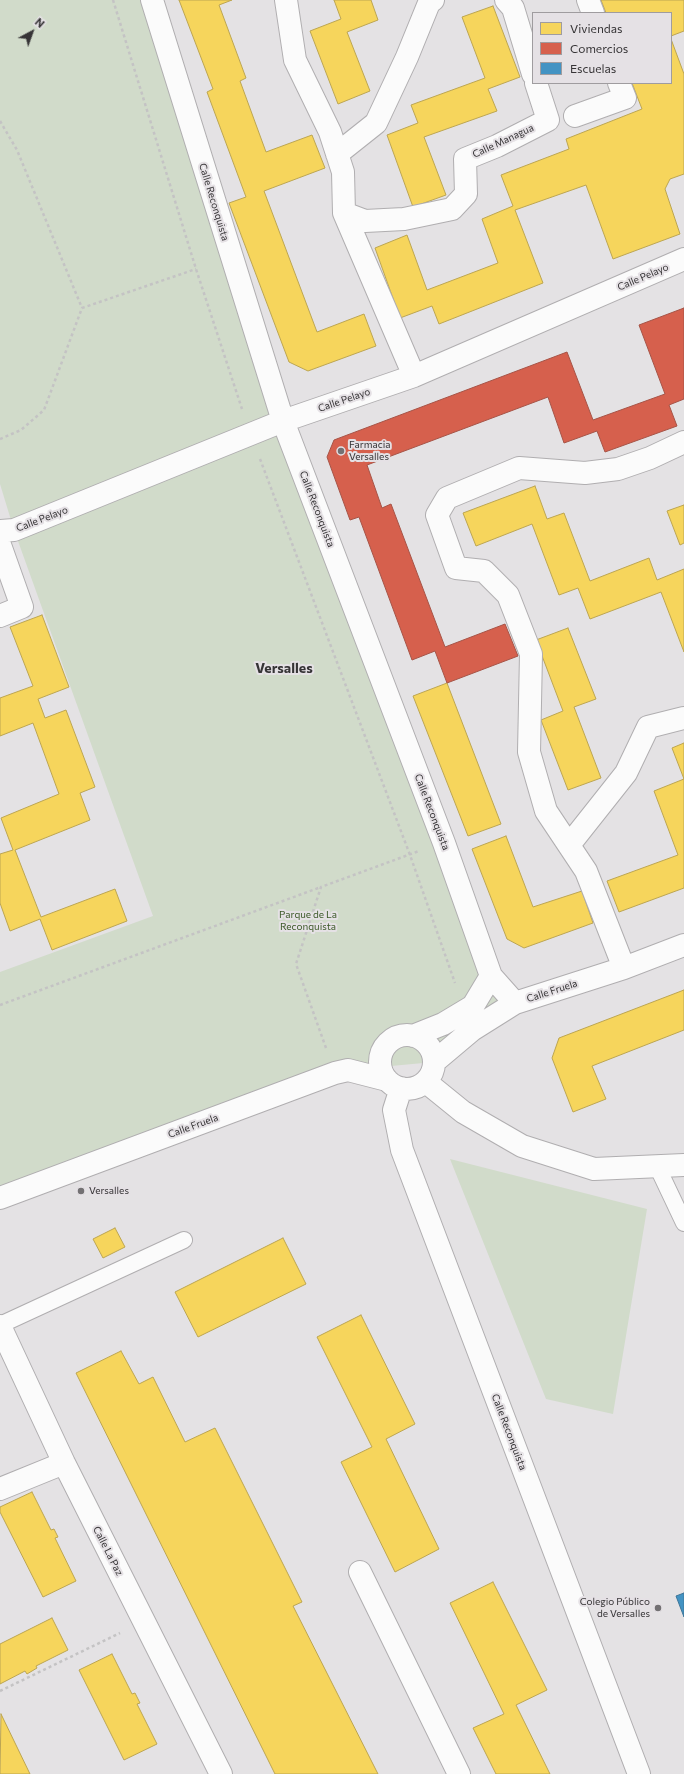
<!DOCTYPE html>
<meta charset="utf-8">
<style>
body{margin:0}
#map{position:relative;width:684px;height:1774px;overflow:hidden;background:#e4e2e4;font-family:Commissioner,sans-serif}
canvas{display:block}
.legend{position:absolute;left:532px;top:12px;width:140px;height:72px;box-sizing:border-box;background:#e5e1e5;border:1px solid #9f9c9f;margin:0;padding:5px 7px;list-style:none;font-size:12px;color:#363436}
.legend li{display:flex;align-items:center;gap:8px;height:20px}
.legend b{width:20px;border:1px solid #9f9c9f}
.north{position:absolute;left:12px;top:12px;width:40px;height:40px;-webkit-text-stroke:3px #e5e1e5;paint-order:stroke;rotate:41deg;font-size:11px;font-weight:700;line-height:16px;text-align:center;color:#363436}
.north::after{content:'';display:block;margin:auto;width:14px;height:18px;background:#363436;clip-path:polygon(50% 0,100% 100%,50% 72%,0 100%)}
</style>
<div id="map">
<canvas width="684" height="1774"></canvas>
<ul class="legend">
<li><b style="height:11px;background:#f6d55c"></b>Viviendas</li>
<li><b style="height:11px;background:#d6604d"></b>Comercios</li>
<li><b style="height:11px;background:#4393c3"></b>Escuelas</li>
</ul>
<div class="north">N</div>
</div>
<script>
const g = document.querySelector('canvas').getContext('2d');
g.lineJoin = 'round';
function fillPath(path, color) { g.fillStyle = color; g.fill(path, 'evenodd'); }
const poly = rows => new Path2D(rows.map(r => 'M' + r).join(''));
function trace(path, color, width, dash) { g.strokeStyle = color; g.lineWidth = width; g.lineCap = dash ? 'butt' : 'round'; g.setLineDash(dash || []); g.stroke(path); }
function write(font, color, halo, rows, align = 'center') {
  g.font = font + ' Commissioner,sans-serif'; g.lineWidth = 4; g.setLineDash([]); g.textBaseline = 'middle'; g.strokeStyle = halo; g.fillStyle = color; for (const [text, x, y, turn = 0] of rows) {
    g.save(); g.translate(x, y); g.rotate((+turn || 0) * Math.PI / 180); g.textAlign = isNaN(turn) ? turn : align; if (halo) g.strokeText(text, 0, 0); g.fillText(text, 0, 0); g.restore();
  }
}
fillPath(poly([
 [0,0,152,0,269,377,444,843,515,1003,434,1062,348,1070,0,1198,0,972,153,916,14,530,0,484],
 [450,1159,647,1209,613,1414,546,1399]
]), '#d1dbca');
const homes = poly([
 [179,0,232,0,219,5,246,78,240,81,266,152,312,135,325,168,264,191,317,332,364,314,376,346,308,371,289,362,229,203,246,197,207,92,213,89,179,0],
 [334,0,371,0,378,20,347,32,370,91,338,104,310,31,341,19,334,0],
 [601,0,684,0,684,31,671,36,671,13,606,13,601,0],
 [493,6,520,77,488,89,497,111,424,137,446,195,413,207,387,135,418,123,411,105,485,78,462,17,493,6],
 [671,39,684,74,684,174,670,179,665,189,680,234,613,259,586,185,515,210,543,283,439,324,432,306,400,318,375,248,407,235,427,290,498,263,482,219,513,206,501,175,569,149,566,139,642,109,632,83,671,83,671,39],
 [535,486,547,519,564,513,590,581,649,558,657,580,684,569,684,652,661,592,590,619,578,588,559,595,532,524,476,546,463,513,535,486],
 [684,505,684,543,680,545,667,511,684,505],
 [42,615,69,687,38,699,45,718,66,710,95,787,80,793,90,820,15,850,41,917,115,889,127,921,52,950,40,919,10,931,0,903,0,854,13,850,1,818,59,794,33,723,0,736,0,698,33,686,10,627,42,615],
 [568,628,596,699,574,707,601,778,568,790,541,720,563,711,536,640,568,628],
 [447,683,501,824,468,836,413,696,447,683],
 [684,743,684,779,672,748,684,743],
 [684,779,684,888,619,912,607,881,678,855,654,791,684,779],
 [506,836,533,907,582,891,593,923,524,948,507,939,472,849,506,836],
 [684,990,684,1030,592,1066,606,1099,573,1112,552,1058,559,1038,684,990],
 [115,1228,125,1247,103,1258,93,1239,115,1228],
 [283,1238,306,1284,198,1337,175,1292,283,1238],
 [361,1315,415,1424,386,1439,439,1549,395,1572,341,1462,372,1447,317,1337,361,1315],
 [121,1351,139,1384,153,1377,185,1442,215,1428,302,1602,293,1606,378,1774,275,1774,76,1373,121,1351],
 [32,1492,51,1530,54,1529,58,1537,55,1538,76,1581,43,1597,0,1512,0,1507,32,1492],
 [493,1582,547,1690,516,1705,550,1774,496,1774,473,1728,504,1714,450,1603,493,1582],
 [52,1618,68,1650,36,1666,37,1668,27,1674,25,1671,0,1684,0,1644,52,1618],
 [112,1654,132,1694,135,1693,140,1703,137,1704,157,1744,124,1760,79,1670,112,1654],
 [1,1714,30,1774,0,1774,1,1714]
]);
fillPath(homes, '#f6d55c');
trace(homes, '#bca551', 1);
const shops = poly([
 [684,308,684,399,669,405,677,426,605,452,597,431,564,443,548,397,367,465,382,508,391,504,445,647,505,624,518,656,447,683,435,651,412,660,359,517,350,520,327,457,334,440,567,352,593,420,665,394,639,325,684,308]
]);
fillPath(shops, '#d6604d');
trace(shops, '#a65346', 1);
const schools = poly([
 [684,1593,684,1617,676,1596,684,1593]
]);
fillPath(schools, '#4393c3');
trace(schools, '#3f7699', 1);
const lane = poly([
 [657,1166,684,1223],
 [0,1325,184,1240]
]);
const street = poly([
 [152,0,283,421,444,843,491,976,515,1003],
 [286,0,295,60,330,132,343,172,344,213,414,376],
 [506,0,513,8,533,74],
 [588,0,593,13],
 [575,116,625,98,619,83],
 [337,154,376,123,407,57,429,3,433,0],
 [344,213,365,221,404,219,452,209,466,194,465,159,497,146,548,120,536,83],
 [0,531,14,530,283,421,414,376,684,259],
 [0,545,22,607,0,616],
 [569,845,626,773,648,727,684,718],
 [624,968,586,871,546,811,529,752,531,654,508,595,484,571,456,568,437,515,447,498,519,468,585,473,618,469,650,458,684,442],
 '380 1062a27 27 0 1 1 54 0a27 27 0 1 1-54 0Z',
 [413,1036,443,1024,473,1006,491,976],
 [434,1062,472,1030,515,1003,624,968,684,945],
 [426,1082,463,1112,522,1146,594,1169,684,1165],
 [401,1088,394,1110,402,1150,639,1774],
 [0,1198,335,1073,348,1070,387,1080],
 [0,1326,64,1463,221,1774],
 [0,1489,64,1463],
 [360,1572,459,1774]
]);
trace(lane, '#b0aeb0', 18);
trace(street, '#b0aeb0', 24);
trace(poly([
 [113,0,196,269,242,409],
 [0,121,17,150,82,308],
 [0,439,21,430,44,410,82,308,196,269],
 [260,459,410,855,455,983],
 [0,1005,321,887],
 [326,1048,296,964,321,887,419,851],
 [0,1691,120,1633]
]), '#c4c3c4', 2.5, [3, 3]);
trace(lane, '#fbfbfb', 16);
trace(street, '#fbfbfb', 22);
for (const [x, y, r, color] of [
 [341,451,4,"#737173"],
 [81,1191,4,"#737173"],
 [658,1608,4,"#737173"]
]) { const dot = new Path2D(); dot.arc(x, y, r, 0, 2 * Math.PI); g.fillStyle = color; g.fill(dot); trace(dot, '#e5e1e5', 1.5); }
write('10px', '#363436', '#e5e1e5', [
 ["Calle Managua",503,141,-25],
 ["Calle Reconquista",214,202,73],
 ["Calle Pelayo",643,277,-23],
 ["Calle Pelayo",344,400,-19],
 ["Calle Reconquista",317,509,69],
 ["Calle Pelayo",42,519,-21],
 ["Calle Reconquista",432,812,69],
 ["Calle Fruela",552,991,-18],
 ["Calle Fruela",193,1126,-20],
 ["Calle Reconquista",509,1432,69],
 ["Calle La Paz",108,1551,63]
]);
write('10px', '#363436', '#e5e1e5', [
 ["Farmacia",349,445],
 ["Versalles",349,457],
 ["Versalles",89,1191],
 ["Colegio Público",650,1602,"right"],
 ["de Versalles",650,1614,"right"]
], 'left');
write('10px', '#3c5928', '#e5e1e5', [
 ["Parque de La",308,915],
 ["Reconquista",308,927]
]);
write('bold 14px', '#363436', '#e5e1e5', [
 ["Versalles",284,668]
]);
</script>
